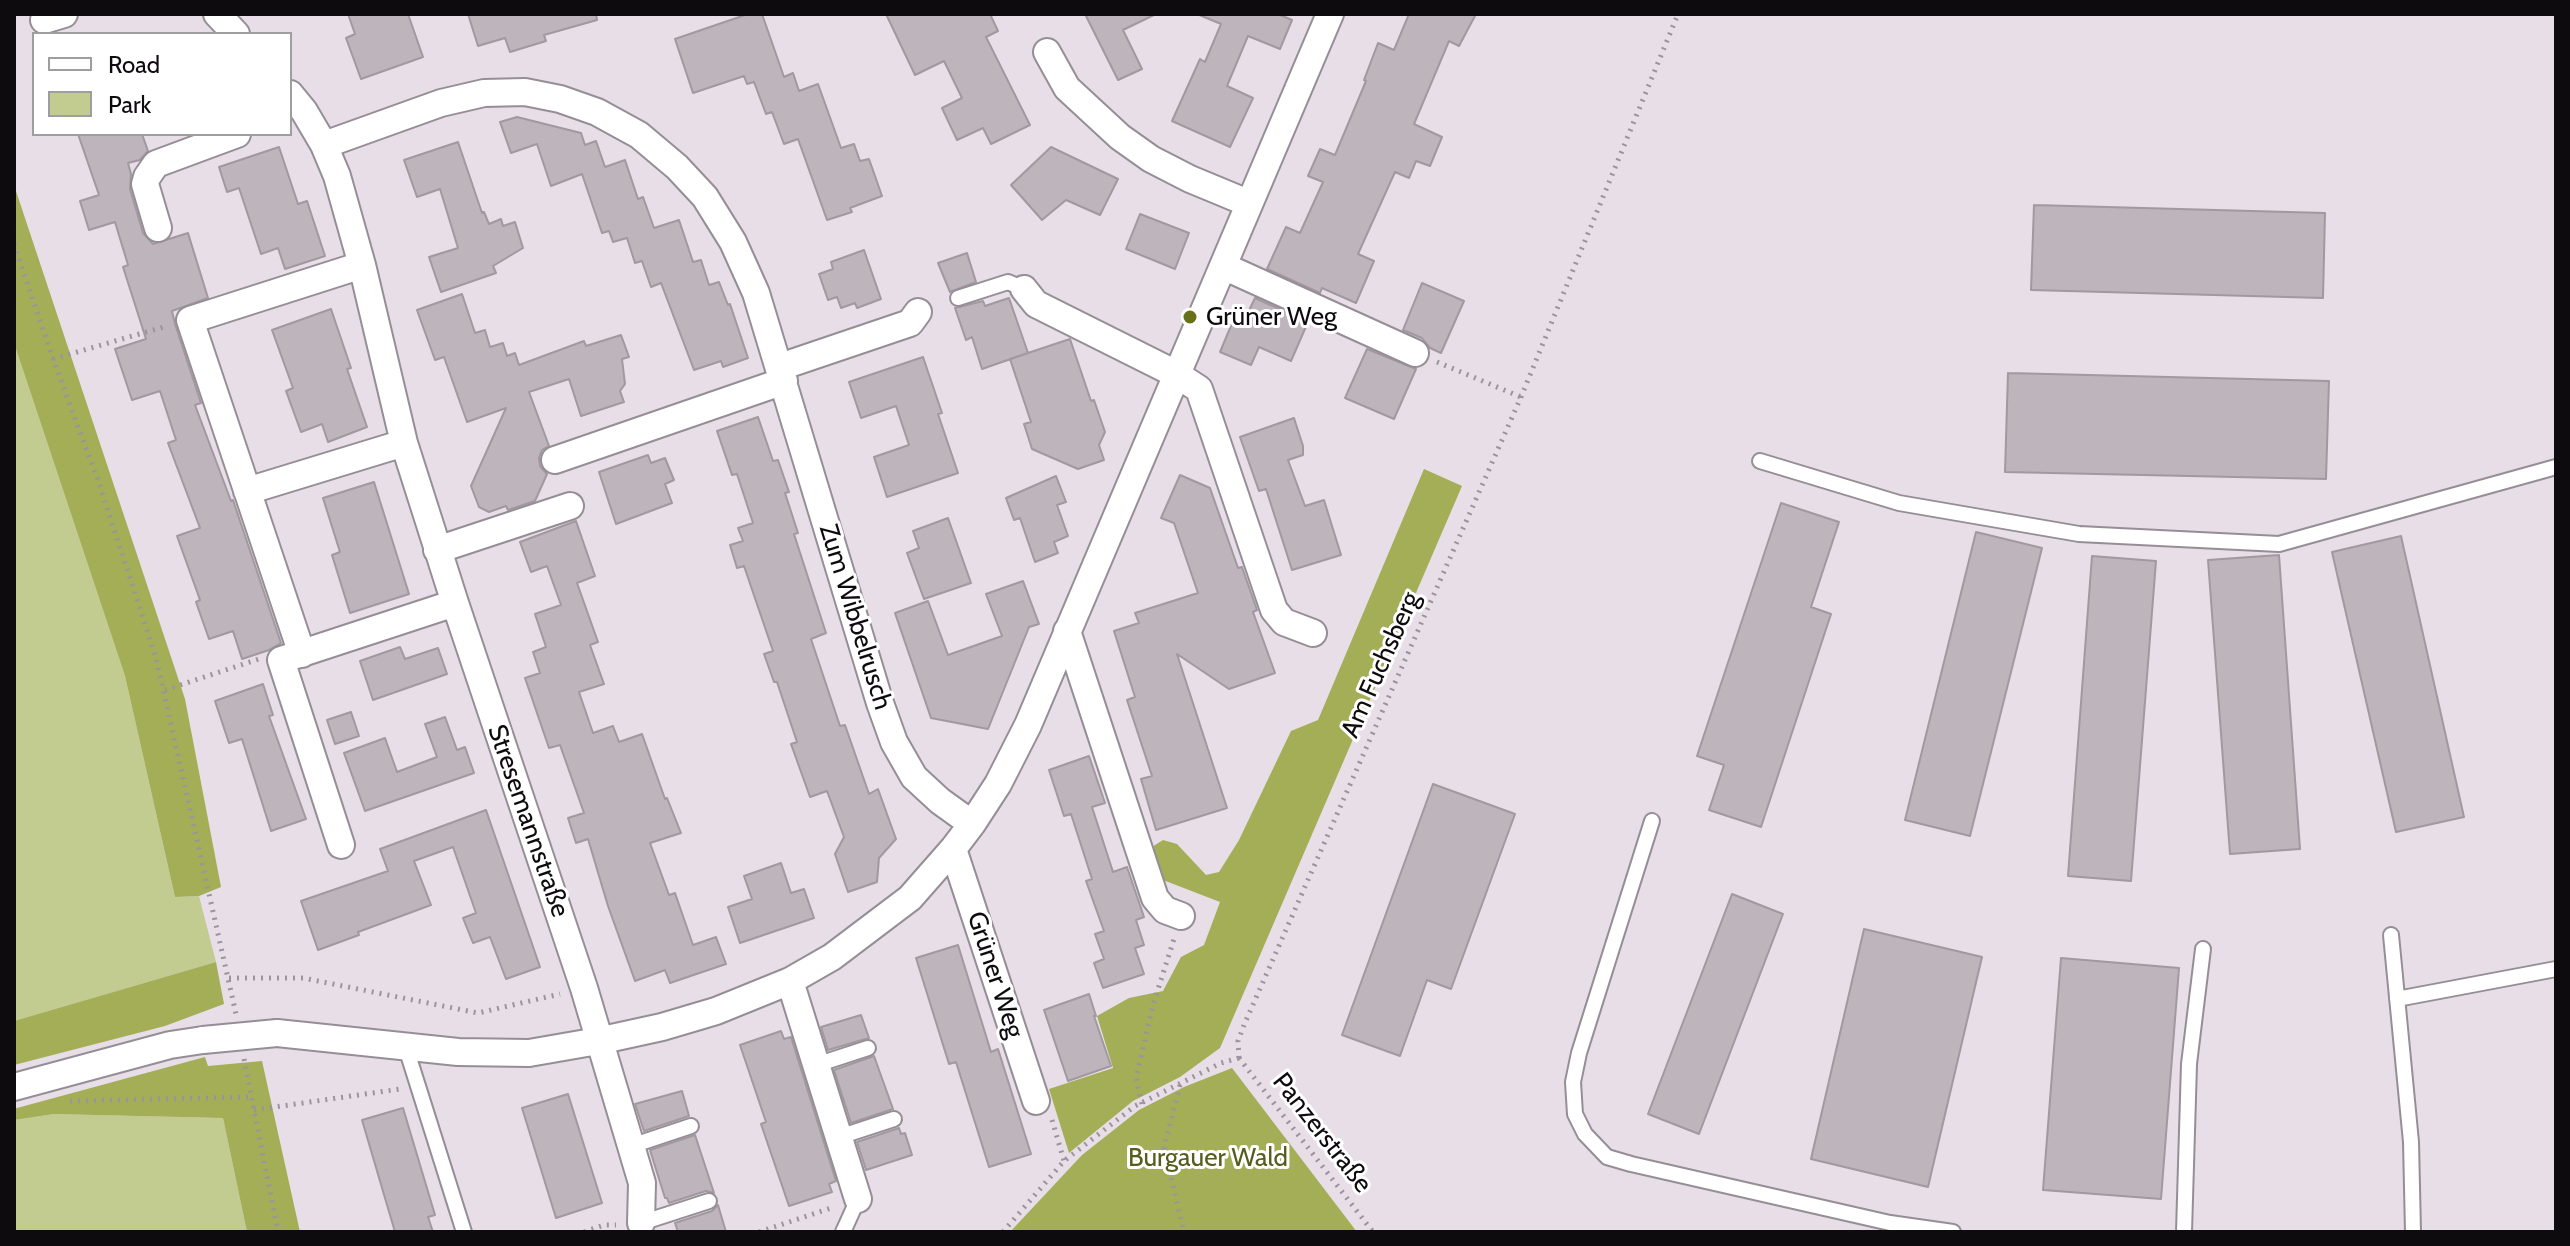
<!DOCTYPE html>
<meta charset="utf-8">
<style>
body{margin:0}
#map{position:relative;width:2570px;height:1246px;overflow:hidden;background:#e7dee7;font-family:Cabin,sans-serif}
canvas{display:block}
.frame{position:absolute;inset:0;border:16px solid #0e0b0e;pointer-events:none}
.legend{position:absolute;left:32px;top:32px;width:260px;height:104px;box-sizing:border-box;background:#fff;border:2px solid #9f9d9f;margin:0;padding:10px 14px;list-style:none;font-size:24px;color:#0e0b0e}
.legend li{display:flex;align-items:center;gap:16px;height:40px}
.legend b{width:40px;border:2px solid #9f9d9f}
</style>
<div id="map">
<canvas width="2570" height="1246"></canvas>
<div class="frame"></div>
<ul class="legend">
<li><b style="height:10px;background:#fff"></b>Road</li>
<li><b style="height:22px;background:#c2cb90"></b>Park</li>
</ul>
</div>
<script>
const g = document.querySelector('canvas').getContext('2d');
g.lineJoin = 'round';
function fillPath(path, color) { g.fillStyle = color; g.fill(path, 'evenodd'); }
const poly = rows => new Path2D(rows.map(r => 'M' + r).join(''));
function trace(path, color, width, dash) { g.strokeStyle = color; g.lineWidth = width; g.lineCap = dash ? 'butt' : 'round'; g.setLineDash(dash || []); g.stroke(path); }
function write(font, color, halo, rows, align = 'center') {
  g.font = font + ' Cabin,sans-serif'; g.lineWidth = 6; g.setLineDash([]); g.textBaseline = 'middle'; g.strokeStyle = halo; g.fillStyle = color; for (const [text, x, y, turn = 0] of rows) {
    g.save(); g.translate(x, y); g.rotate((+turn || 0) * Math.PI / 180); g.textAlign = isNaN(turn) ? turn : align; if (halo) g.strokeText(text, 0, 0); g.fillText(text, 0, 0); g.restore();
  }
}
fillPath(poly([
 [14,343,125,676,175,897,199,896,216,962,14,1021],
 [54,1114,223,1118,247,1232,14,1232,14,1120]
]), '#c2cb90');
fillPath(poly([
 [14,185,185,699,221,887,199,896,175,897,125,676,14,343],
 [1424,469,1462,486,1220,1048,1180,1077,1133,1101,1069,1153,1049,1089,1113,1068,1097,1016,1129,998,1163,991,1181,957,1204,945,1220,902,1163,880,1152,847,1163,840,1177,844,1206,875,1219,872,1239,840,1291,731,1318,720],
 [216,962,224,1004,165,1026,14,1065,14,1021],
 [205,1057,208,1066,262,1061,300,1232,247,1232,223,1118,54,1114,14,1120,14,1109,17,1108],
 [1232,1068,1357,1232,1010,1232,1082,1155,1139,1110,1184,1087]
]), '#a4ae56');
const building = poly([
 [348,14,408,14,423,57,361,79,346,38,355,34,348,14],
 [468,14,596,14,597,20,544,35,546,41,510,52,505,38,478,46,468,14],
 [748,14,762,14,784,77,793,73,799,91,818,84,841,148,854,144,860,161,869,159,882,196,850,208,852,212,827,220,798,139,784,144,772,112,766,114,754,82,747,84,744,76,693,93,675,39,748,14],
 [886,14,990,14,998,31,986,37,1030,125,991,144,983,128,957,140,942,108,962,98,944,61,915,75,886,14],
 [1085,14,1156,14,1123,30,1142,69,1118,80,1085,14],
 [1197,14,1278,14,1292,20,1280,49,1248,36,1227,86,1253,98,1230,147,1172,121,1200,59,1205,62,1221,24,1197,14],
 [1409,14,1476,14,1459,46,1449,41,1414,124,1442,137,1430,166,1416,161,1409,178,1395,172,1358,254,1374,261,1356,303,1322,288,1320,293,1267,269,1286,227,1300,233,1323,182,1308,176,1320,149,1335,155,1366,81,1364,80,1378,43,1394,50,1409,14],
 [517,117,581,133,585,145,596,141,605,167,625,160,638,199,643,197,654,228,679,220,693,262,701,260,709,285,719,282,728,305,730,304,748,358,723,367,721,361,694,370,661,283,651,287,642,261,635,263,627,238,613,242,609,231,602,233,582,174,551,186,537,144,511,153,500,122,517,117],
 [78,134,142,134,148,151,140,160,128,163,131,174,130,189,143,233,153,244,188,233,208,298,172,311,175,324,201,403,195,405,231,501,233,500,281,643,269,650,242,659,233,631,209,639,196,602,200,600,177,536,200,528,168,443,176,440,160,391,132,400,115,349,146,339,123,267,128,265,115,222,89,230,80,201,99,195,78,134],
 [458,142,482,213,484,212,489,224,501,219,503,226,515,222,523,248,493,266,496,273,441,292,429,257,458,248,440,189,417,197,404,160,458,142],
 [279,147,298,204,307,201,325,256,285,269,278,248,261,254,239,188,227,192,219,167,279,147],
 [1051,147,1118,179,1100,215,1066,200,1042,220,1011,185,1051,147],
 [2034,205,2325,213,2323,298,2031,290,2034,205],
 [1140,214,1189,233,1175,269,1126,249,1140,214],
 [864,250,881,299,857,308,855,303,841,308,837,297,828,300,819,274,833,269,831,262,864,250],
 [967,253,976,282,950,292,938,263,967,253],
 [1422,283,1464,301,1441,353,1430,348,1422,338,1403,330,1422,283],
 [462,294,475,333,485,330,490,347,503,343,507,356,515,353,519,365,584,341,586,346,621,335,629,357,622,359,625,384,620,391,624,402,581,416,569,379,529,392,549,446,542,450,539,458,540,466,547,474,535,501,508,510,506,506,489,512,479,507,471,486,506,408,467,422,444,357,435,360,417,310,462,294],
 [1009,298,1028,353,982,369,972,337,966,340,955,308,983,301,985,306,1009,298],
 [1255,298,1308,322,1291,361,1259,347,1251,365,1220,352,1233,321,1242,325,1255,298],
 [331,309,351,368,347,369,367,427,328,442,322,424,301,432,286,391,293,388,272,330,331,309],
 [1070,339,1091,401,1094,400,1105,432,1099,445,1104,460,1078,469,1032,449,1024,424,1031,422,1010,359,1070,339],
 [1367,349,1416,369,1394,419,1345,398,1367,349],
 [923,357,942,413,938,414,958,473,887,497,874,457,909,445,896,406,861,418,849,382,923,357],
 [2008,373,2329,381,2326,479,2005,472,2008,373],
 [758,417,773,461,778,460,789,492,785,493,798,533,794,534,826,633,811,639,840,726,845,725,869,794,878,789,896,839,879,858,877,882,848,892,835,854,844,837,827,791,810,797,791,744,797,742,777,682,774,682,764,654,773,651,744,566,737,568,730,545,743,541,738,528,753,523,737,474,732,475,717,431,758,417],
 [1294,418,1303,446,1303,455,1288,460,1305,506,1324,500,1341,555,1292,570,1266,489,1259,491,1240,437,1294,418],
 [648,455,651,463,665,458,674,480,665,484,672,503,616,524,599,472,648,455],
 [1180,475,1210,488,1238,568,1242,567,1257,610,1253,612,1275,673,1229,689,1177,654,1227,808,1156,830,1141,779,1152,776,1127,700,1135,697,1114,631,1139,623,1135,613,1198,593,1174,523,1161,518,1180,475],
 [1056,476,1066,502,1057,505,1068,536,1054,542,1058,553,1035,562,1020,518,1014,520,1006,498,1056,476],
 [374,482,409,594,350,613,332,555,340,552,323,498,374,482],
 [1781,503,1839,522,1811,607,1831,614,1761,827,1709,810,1724,765,1697,756,1781,503],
 [948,518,971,583,924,599,907,553,919,548,913,531,948,518],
 [576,521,595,576,577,583,598,642,590,645,604,684,579,692,593,733,613,726,619,742,642,734,665,799,667,798,681,833,650,843,669,895,675,893,693,945,716,937,726,964,670,983,665,970,635,981,608,906,588,839,576,843,568,818,584,813,560,745,549,748,525,678,540,673,533,652,546,647,535,614,561,605,547,566,531,572,520,542,576,521],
 [1976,532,2042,548,1970,836,1905,820,1976,532],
 [2401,536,2464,817,2396,832,2332,552,2401,536],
 [2279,555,2300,849,2230,854,2208,560,2279,555],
 [2092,556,2156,561,2131,881,2068,876,2092,556],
 [1023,581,1039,624,1029,627,988,729,931,718,895,613,928,601,948,655,1002,636,986,594,1023,581],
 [400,647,405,659,438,648,447,674,373,700,360,661,400,647],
 [263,684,273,715,269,716,306,819,271,831,242,739,229,743,215,701,263,684],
 [351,712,359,736,335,744,327,720,351,712],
 [445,717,457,750,465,747,474,773,365,811,344,753,385,738,397,772,437,757,425,724,445,717],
 [1089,756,1105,803,1092,807,1113,872,1127,867,1144,917,1136,920,1144,945,1135,948,1144,974,1103,988,1094,963,1104,959,1095,934,1104,931,1086,881,1092,879,1071,814,1064,816,1049,770,1089,756],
 [1433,784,1515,814,1451,989,1427,980,1400,1056,1342,1035,1433,784],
 [486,810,540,967,506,979,490,937,473,943,463,918,476,913,453,847,414,861,431,905,358,932,359,935,318,950,301,901,388,871,380,849,486,810],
 [781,863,791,893,804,889,814,918,740,943,728,907,752,899,744,876,781,863],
 [1732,894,1783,914,1699,1134,1648,1114,1732,894],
 [1864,929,1982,957,1928,1187,1811,1159,1864,929],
 [958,945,991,1052,998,1049,1031,1154,989,1167,956,1062,949,1064,916,958,958,945],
 [2061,958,2179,968,2161,1199,2043,1190,2061,958],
 [1089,994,1096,1016,1094,1016,1111,1066,1068,1081,1044,1010,1089,994],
 [861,1015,869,1038,828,1050,821,1027,861,1015],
 [781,1031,784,1039,791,1037,836,1181,829,1184,832,1192,789,1206,761,1124,766,1122,740,1045,781,1031],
 [874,1056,893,1109,851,1123,834,1070,874,1056],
 [682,1091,689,1116,644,1131,635,1104,682,1091],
 [568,1094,602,1203,556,1218,522,1108,568,1094],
 [403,1108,435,1215,428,1217,433,1232,395,1232,362,1120,403,1108],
 [899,1128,901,1134,905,1133,912,1155,866,1170,857,1142,899,1128],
 [695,1135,714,1193,706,1191,669,1203,667,1198,665,1198,650,1150,695,1135],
 [718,1205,726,1232,678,1232,675,1223,712,1211,718,1205]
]);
fillPath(building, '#bdb4bc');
trace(building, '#a198a0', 2);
const service = poly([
 [958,298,1008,282,1024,289],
 [1760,461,1899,503,2079,534,2279,544,2556,467],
 [1652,821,1579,1053,1573,1082,1575,1114,1585,1134,1607,1157,1631,1164,1890,1223,1953,1232],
 [2391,935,2411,1142,2413,1232],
 [2397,999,2556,969],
 [406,1048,464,1232],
 [816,1065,868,1048],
 [839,1137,894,1119],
 [631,1146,691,1126],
 [641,1223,709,1201],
 [843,1232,858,1199],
 [2184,1232,2189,1064,2203,949]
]);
const minor = poly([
 [217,14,236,34],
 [44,20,64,14],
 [1047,52,1067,88,1120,137,1151,159,1190,179,1248,203],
 [290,94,304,111,324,145,337,176,362,265,404,443,455,603,584,988,631,1146,642,1183,641,1223],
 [324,145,441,103,484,93,525,92,560,99,597,112,639,135,677,167,705,197,733,242,756,293,880,703,894,742,914,777,940,801,972,824],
 [158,228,145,184,147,177,156,164,237,134],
 [1223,266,1415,353],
 [1024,289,1036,304,1176,374,1199,389,1274,610,1284,622,1313,633],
 [780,367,910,323,918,312],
 [555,460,784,381],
 [247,491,404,443],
 [437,550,570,506],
 [1067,631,1155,898,1165,910,1181,916],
 [302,654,190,320,362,265],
 [341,845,281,660,455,603],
 [953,849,1036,1101],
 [790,981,858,1199],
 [277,1033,458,1052,529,1053,598,1041,662,1027,716,1011,790,981,832,957,910,898,953,849,972,824,998,784,1028,725,1330,14],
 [14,1087,170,1045,203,1040]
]);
trace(service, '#968e96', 18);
trace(minor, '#968e96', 30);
trace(poly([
 [14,244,53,359,100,486,156,658,236,1014],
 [53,359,167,326],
 [1437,362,1521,397],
 [165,690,259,659],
 [229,978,303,978,478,1013,560,994],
 [1239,1058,1238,1041,1244,1025,1521,397,1678,14],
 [1239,1058,1373,1232],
 [244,1059,278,1232],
 [1180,1085,1164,1148,1184,1232],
 [70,1101,251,1097],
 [1142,1104,1136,1078,1153,1005,1174,939],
 [254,1110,400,1089],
 [1052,1120,1064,1161],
 [584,1232,604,1225,616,1225],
 [759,1232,834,1207],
 [1003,1232,1064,1161,1135,1106,1221,1063,1239,1058]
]), '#9b949b', 5, [2, 6]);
trace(service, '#fff', 14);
trace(minor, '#fff', 26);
const minorBridge = poly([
 [203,1040,277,1033]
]);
trace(minorBridge, '#968e96', 30, []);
trace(minorBridge, '#fff', 26);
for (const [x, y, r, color] of [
 [1190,317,8,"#687018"]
]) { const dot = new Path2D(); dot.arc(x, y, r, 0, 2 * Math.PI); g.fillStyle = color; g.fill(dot); trace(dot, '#fff', 3); }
write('26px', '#0e0b0e', '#fff', [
 ["Grüner Weg",1206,317]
], 'left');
write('26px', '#0e0b0e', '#fff', [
 ["Zum Wibbelrusch",855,617,73],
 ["Am Fuchsberg",1381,665,-66],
 ["Stresemannstraße",528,821,71],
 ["Grüner Weg",995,975,72],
 ["Panzerstraße",1322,1133,52]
]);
write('26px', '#565d1d', '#fff', [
 ["Burgauer Wald",1208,1158]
]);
</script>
